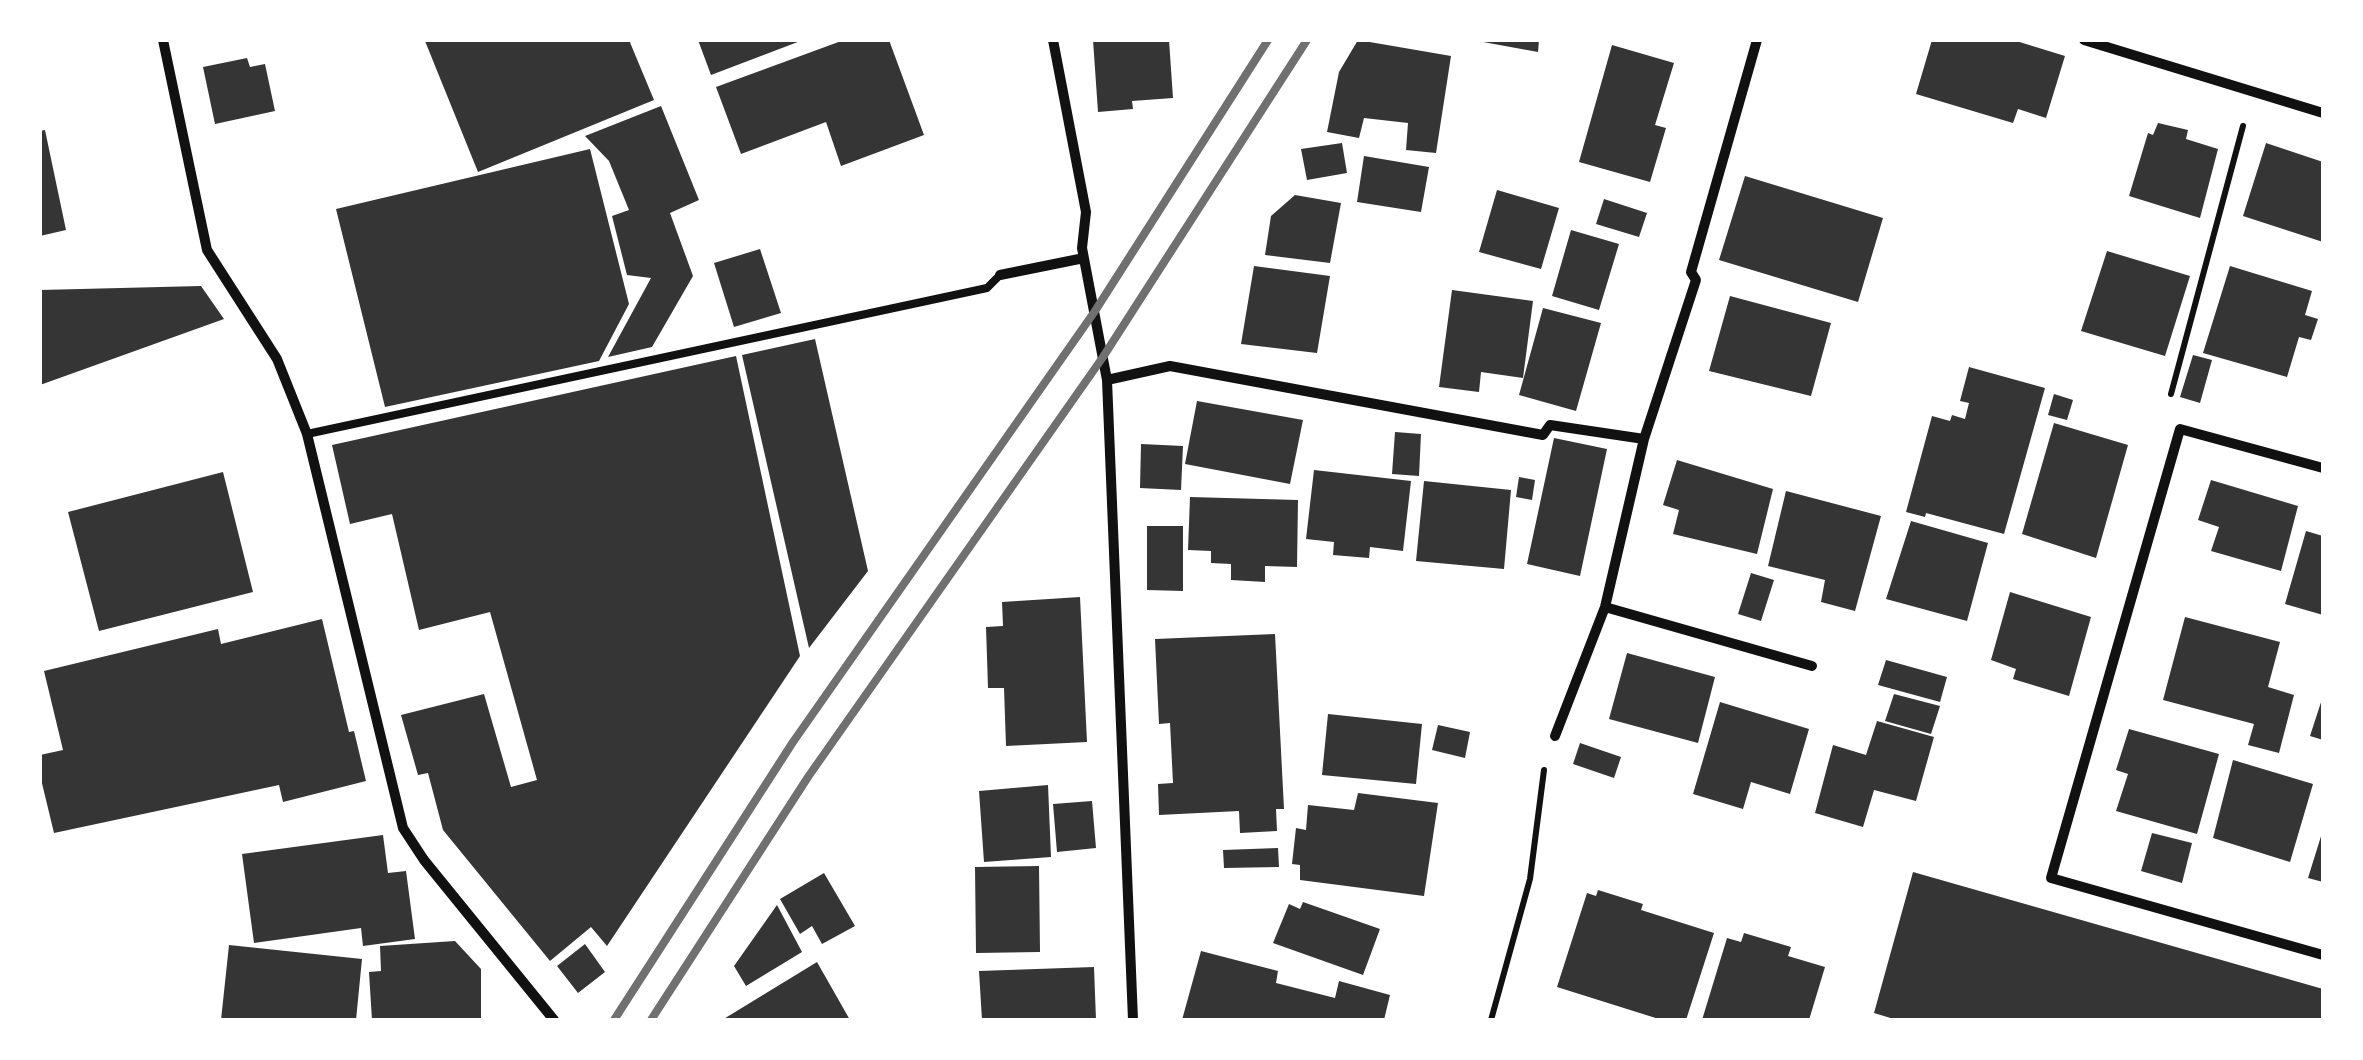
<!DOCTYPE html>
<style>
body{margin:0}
#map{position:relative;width:2363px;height:1060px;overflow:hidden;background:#fff;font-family:"Titillium Web",sans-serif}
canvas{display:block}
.frame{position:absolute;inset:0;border:42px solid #fff;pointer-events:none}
</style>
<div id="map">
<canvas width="2363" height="1060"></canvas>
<div class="frame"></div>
</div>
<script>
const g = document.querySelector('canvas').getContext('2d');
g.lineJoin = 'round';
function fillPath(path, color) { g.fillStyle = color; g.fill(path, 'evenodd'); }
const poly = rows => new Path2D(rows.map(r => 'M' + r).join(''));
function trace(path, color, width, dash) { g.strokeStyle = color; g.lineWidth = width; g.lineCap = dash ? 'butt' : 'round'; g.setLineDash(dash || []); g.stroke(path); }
fillPath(poly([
 [428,40,629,40,654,100,478,172,425,41],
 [698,40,803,40,711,75],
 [844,40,889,40,924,135,841,166,826,122,741,154,716,87],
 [1093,40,1169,40,1173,98,1132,101,1133,109,1098,112],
 [1358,40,1451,56,1436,153,1406,150,1408,123,1364,118,1359,138,1327,132,1339,72],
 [1472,40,1539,40,1538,52],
 [1932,40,2013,40,2065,56,2046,118,2018,109,2013,123,1916,94],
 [1612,45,1674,63,1655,125,1666,128,1650,182,1579,162],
 [247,58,250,67,265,64,275,111,215,124,203,67],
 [661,106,699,200,670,213,693,276,652,347,608,357,651,278,627,275,612,216,629,210,609,161,585,136],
 [2158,123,2188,130,2186,139,2218,149,2200,218,2129,196,2148,133,2153,135],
 [45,130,66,230,40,236,40,131],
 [1342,143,1347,173,1307,180,1301,149],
 [2266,143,2323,162,2323,242,2243,216],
 [590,149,629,304,599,361,385,407,336,209],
 [1364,156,1429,167,1421,212,1357,202],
 [1745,176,1883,218,1858,302,1719,260],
 [1497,190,1559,208,1541,269,1479,252],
 [1295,195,1341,203,1330,263,1265,255,1271,216],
 [1604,199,1647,213,1639,237,1596,224],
 [1571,230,1619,244,1599,310,1552,296],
 [760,249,781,313,734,327,714,263],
 [2107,251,2190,276,2165,356,2081,331],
 [1254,266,1330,276,1317,353,1241,344],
 [2230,266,2312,291,2305,315,2318,319,2311,340,2299,337,2287,377,2203,353],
 [201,286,224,319,40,385,40,290],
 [1452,290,1533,301,1523,378,1481,372,1479,392,1439,387],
 [1730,296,1831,323,1811,396,1709,371],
 [1543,308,1601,323,1576,411,1519,395],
 [815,339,868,571,809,648,742,355],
 [2193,355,2212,360,2200,403,2180,397],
 [736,356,800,656,607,946,591,927,550,961,443,830,428,773,418,775,401,715,484,694,511,787,537,780,490,612,419,630,392,514,350,524,332,445],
 [1969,367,2045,388,2004,534,1926,513,1925,517,1906,512,1932,416,1950,421,1952,415,1965,419,1969,403,1960,401],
 [2054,394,2073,400,2067,420,2048,415],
 [1197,401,1303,420,1290,484,1185,464],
 [2054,423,2128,445,2096,558,2022,534],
 [1395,432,1421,434,1419,476,1392,474],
 [1554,438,1607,449,1580,576,1527,564],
 [1141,444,1183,446,1181,490,1140,488],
 [1677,460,1773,489,1757,554,1673,534,1679,510,1663,505],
 [1314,470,1411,481,1403,551,1370,547,1369,558,1333,555,1334,542,1306,539],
 [223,472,253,592,99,631,68,512],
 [1519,477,1535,480,1532,500,1516,497],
 [2211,480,2298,506,2281,571,2211,551,2219,527,2198,520],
 [1424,481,1511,490,1504,569,1416,561],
 [1786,491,1881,516,1855,611,1821,602,1825,580,1768,566],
 [1190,497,1298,500,1297,567,1265,566,1265,582,1231,580,1231,564,1211,563,1211,551,1188,550],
 [1911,521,1988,543,1967,621,1886,599],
 [1147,526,1183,526,1183,591,1147,590],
 [2306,531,2323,536,2323,615,2285,604],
 [1751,573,1774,580,1761,621,1738,614],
 [2010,592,2091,617,2069,696,2013,679,2016,669,1991,660],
 [1080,597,1087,742,1006,746,1004,688,988,688,986,627,1003,626,1002,602],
 [2185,617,2280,642,2268,687,2294,695,2279,753,2248,745,2254,724,2163,700],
 [322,619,349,732,354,731,366,781,283,802,279,785,54,833,40,775,40,755,63,750,44,671,218,629,221,644],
 [1275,634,1284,809,1276,809,1277,831,1240,833,1239,811,1159,815,1158,784,1173,783,1170,723,1159,724,1155,639],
 [1627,653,1715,677,1698,743,1609,719],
 [1886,660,1947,677,1940,702,1878,685],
 [1894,694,1940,706,1931,734,1885,721],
 [2323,696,2323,740,2310,736],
 [1720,702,1809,729,1790,794,1751,782,1743,809,1693,794],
 [1328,714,1422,724,1416,784,1322,775],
 [1877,721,1934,737,1916,801,1874,790,1863,827,1815,813,1833,745,1866,755],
 [1438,725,1470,732,1465,758,1432,750],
 [2129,729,2219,754,2197,834,2116,811,2128,774,2116,770],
 [1580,743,1621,757,1614,778,1573,764],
 [2233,760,2313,784,2290,862,2213,838],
 [1048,785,1051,857,984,862,979,791],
 [1358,793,1438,803,1424,896,1300,880,1300,865,1292,864,1296,828,1306,830,1308,805,1354,810],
 [1092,801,1096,848,1057,852,1053,804],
 [2152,833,2192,843,2182,883,2141,871],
 [2322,833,2323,833,2323,882,2308,878],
 [383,835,388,873,406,871,415,939,363,946,361,928,254,943,242,854],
 [1278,848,1279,867,1224,868,1223,850],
 [1039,866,1040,952,976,953,975,867],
 [1913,872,2323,989,2323,1020,1897,1020,1874,1013],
 [824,873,855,926,822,944,812,926,800,934,780,899],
 [1598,890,1643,904,1641,910,1714,933,1686,1020,1662,1020,1557,987,1587,893,1596,896],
 [1303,902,1380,929,1363,975,1273,943,1289,904,1300,909],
 [777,905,802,952,746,986,734,966],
 [1744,933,1791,947,1788,956,1825,967,1809,1020,1702,1020,1727,938,1741,942],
 [455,941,481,969,481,1019,372,1020,369,972,381,971,380,946],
 [585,944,605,972,578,993,557,966],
 [229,945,362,959,356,1020,221,1020],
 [1201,951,1278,971,1276,983,1335,998,1339,981,1390,995,1384,1020,1182,1020],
 [817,962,850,1020,722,1020],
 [1094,967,1096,1020,982,1020,979,971]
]), '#353535');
trace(poly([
 [2171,394,2243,126],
 [1491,1020,1530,879,1544,770]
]), '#111', 6);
trace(poly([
 [307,434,987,288,1000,275]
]), '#111', 8);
trace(poly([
 [163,40,207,250,277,359,307,434,403,828,424,860,554,1020],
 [1053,40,1086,212,1082,248,1107,380,1133,1020],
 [2084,40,2323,113],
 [1000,275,1084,258],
 [1107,380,1170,366,1543,435,1550,425,1644,439],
 [2323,468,2180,429,2051,878,2323,955],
 [1605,607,1812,666],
 [1555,736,1605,607,1644,439,1696,280,1691,272,1757,40]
]), '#111', 10);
trace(poly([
 [614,1020,793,742,1095,311,1268,40],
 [651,1020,808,777,1103,357,1307,40]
]), '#707070', 8);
</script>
